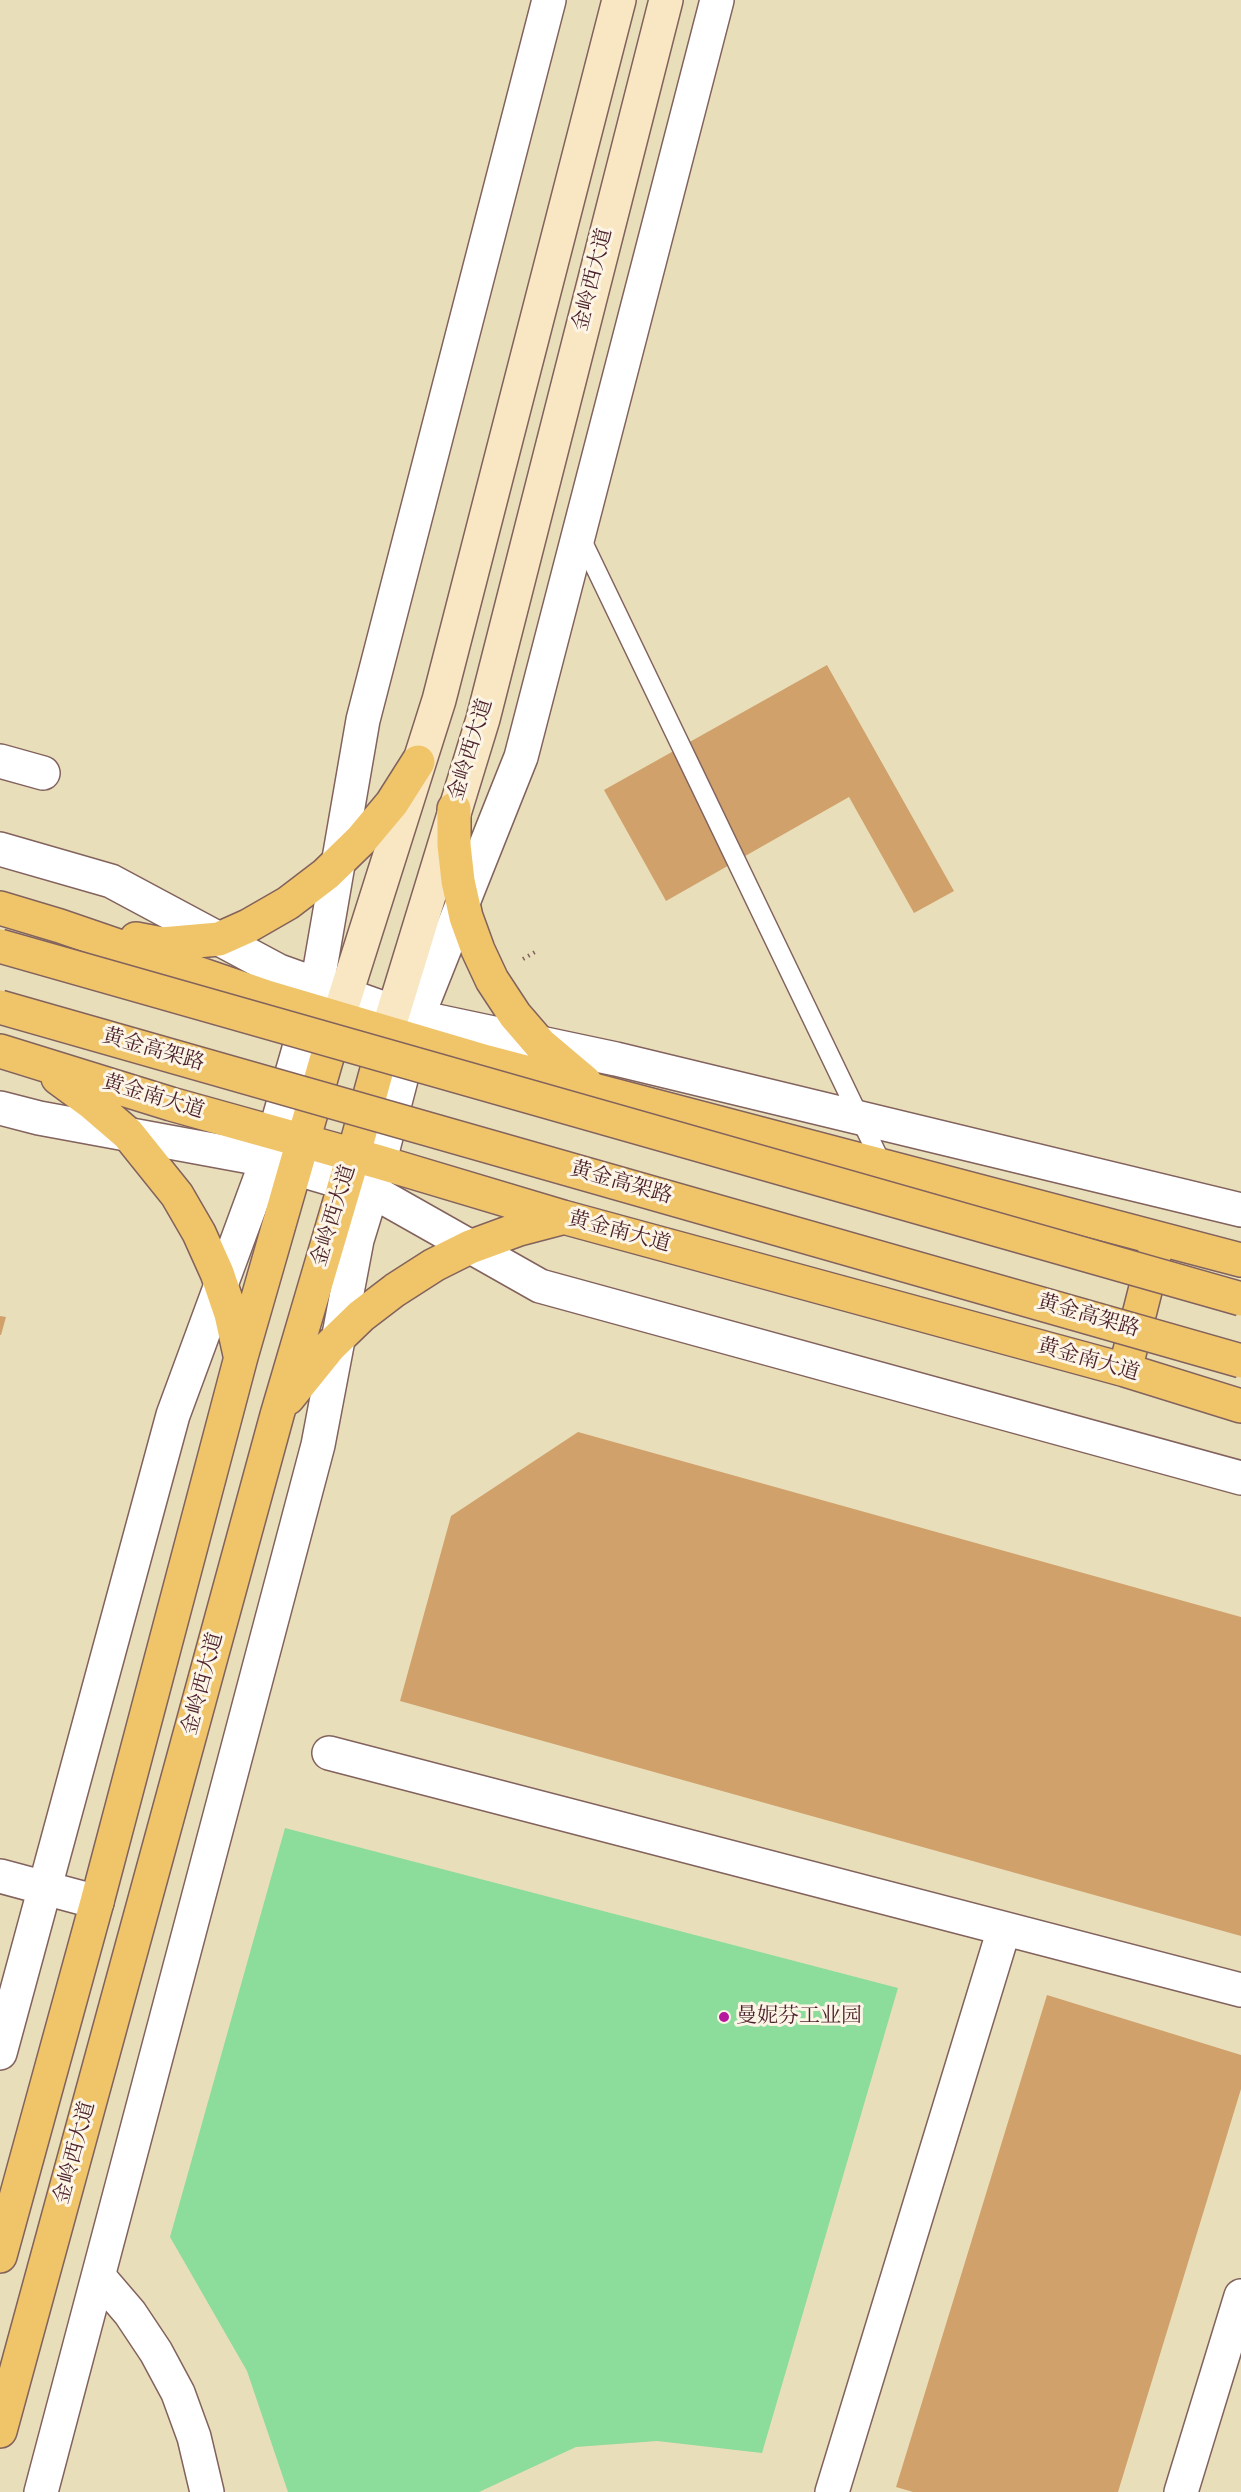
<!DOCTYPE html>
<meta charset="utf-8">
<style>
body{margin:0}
canvas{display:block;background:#e9deba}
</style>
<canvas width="1241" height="2492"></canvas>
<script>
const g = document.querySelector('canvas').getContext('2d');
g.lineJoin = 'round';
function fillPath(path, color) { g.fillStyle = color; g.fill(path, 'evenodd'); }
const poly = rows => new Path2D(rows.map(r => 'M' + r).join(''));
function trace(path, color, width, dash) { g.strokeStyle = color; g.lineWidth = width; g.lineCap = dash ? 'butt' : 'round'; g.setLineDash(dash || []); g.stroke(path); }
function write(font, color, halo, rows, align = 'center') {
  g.font = font + ' "IM FELL Double Pica","Noto Serif SC",serif'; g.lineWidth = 6; g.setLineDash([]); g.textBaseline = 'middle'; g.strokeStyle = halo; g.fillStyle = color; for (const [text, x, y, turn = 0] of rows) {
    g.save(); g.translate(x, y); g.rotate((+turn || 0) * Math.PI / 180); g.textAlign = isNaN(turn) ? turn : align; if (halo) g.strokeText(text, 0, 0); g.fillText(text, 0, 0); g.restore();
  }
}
fillPath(poly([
 [285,1828,898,1988,762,2453,657,2441,576,2447,479,2492,288,2492,247,2371,170,2237]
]), '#8cdc9c');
fillPath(poly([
 [827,665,954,891,914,913,849,797,666,901,604,790],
 [0,1316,6,1317,1,1335,0,1335],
 [578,1432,1241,1617,1241,1936,400,1701,451,1516],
 [1047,1995,1241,2055,1241,2089,1118,2492,913,2492,896,2487]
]), '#d0a16b');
const service = poly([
 [580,536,882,1164]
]);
const minor = poly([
 [0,761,43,773],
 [329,1753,1241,1990],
 [0,1876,97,1902],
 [100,2278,130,2313,156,2352,178,2393,194,2437,207,2492],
 [832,2492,1004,1929],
 [1181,2492,1241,2296]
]);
const tertiary = poly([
 [0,849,111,881,279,971,394,1012,616,1059,1241,1210],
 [0,1108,39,1118,267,1160,372,1191,540,1286,1241,1478],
 [0,2053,173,1415,267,1160,317,986,363,720,549,0],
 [41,2492,318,1445,357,1240,372,1191,417,1018,521,757,717,0]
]);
const secondary = poly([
 [338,1019,439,700,619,0],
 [387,1033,483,719,666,0]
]);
const primary = poly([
 [454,809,454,845,458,881,466,917,478,950,492,980,515,1015,540,1044,585,1082],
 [0,908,60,926,267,997,487,1062,1241,1260],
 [136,939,162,944,219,939,248,926,288,903,326,874,361,840,392,803,418,762],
 [0,1051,171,1104,379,1162,563,1217,1125,1370,1241,1406],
 [58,1078,92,1103,128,1134,177,1195,199,1233,217,1273,231,1314,240,1355],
 [1125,1370,1157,1244],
 [288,1398,330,1346,361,1316,395,1290,434,1265,470,1247,519,1229,561,1218],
 [0,2256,97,1902,241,1357,338,1019],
 [0,2431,277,1415,353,1157,387,1033]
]);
trace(service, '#82625d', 21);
trace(minor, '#82625d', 36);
trace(tertiary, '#82625d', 36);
trace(secondary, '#82625d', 36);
trace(primary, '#82625d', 36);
trace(poly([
 [523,959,535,952]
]), '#82625d', 4, [1.5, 4.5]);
trace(service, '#fff', 18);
trace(minor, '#fff', 33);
trace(tertiary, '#fff', 33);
trace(secondary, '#f9e7c3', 33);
trace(primary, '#f0c469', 33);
const trunkBridge = poly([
 [0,946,1241,1299],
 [0,1007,1241,1361]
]);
trace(trunkBridge, '#82625d', 36, []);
trace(trunkBridge, '#f0c469', 33);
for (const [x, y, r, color] of [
 [724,2017,6,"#b5179e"]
]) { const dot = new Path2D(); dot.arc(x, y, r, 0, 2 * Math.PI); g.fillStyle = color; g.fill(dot); trace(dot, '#fcf5e5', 2); }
write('21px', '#4a1f2b', '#fcf5e5', [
 ["金岭西大道",594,280,-76],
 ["金岭西大道",472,750,-73],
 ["黄金高架路",153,1051,16],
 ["黄金南大道",153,1098,17],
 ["黄金高架路",621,1184,16],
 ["金岭西大道",335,1216,-73],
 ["黄金南大道",619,1233,15],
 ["黄金高架路",1088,1317,16],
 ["黄金南大道",1088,1361,16],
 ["金岭西大道",204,1684,-75],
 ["金岭西大道",76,2153,-75]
]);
write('21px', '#4a1f2b', '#fcf5e5', [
 ["曼妮芬工业园",736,2017]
], 'left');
</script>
